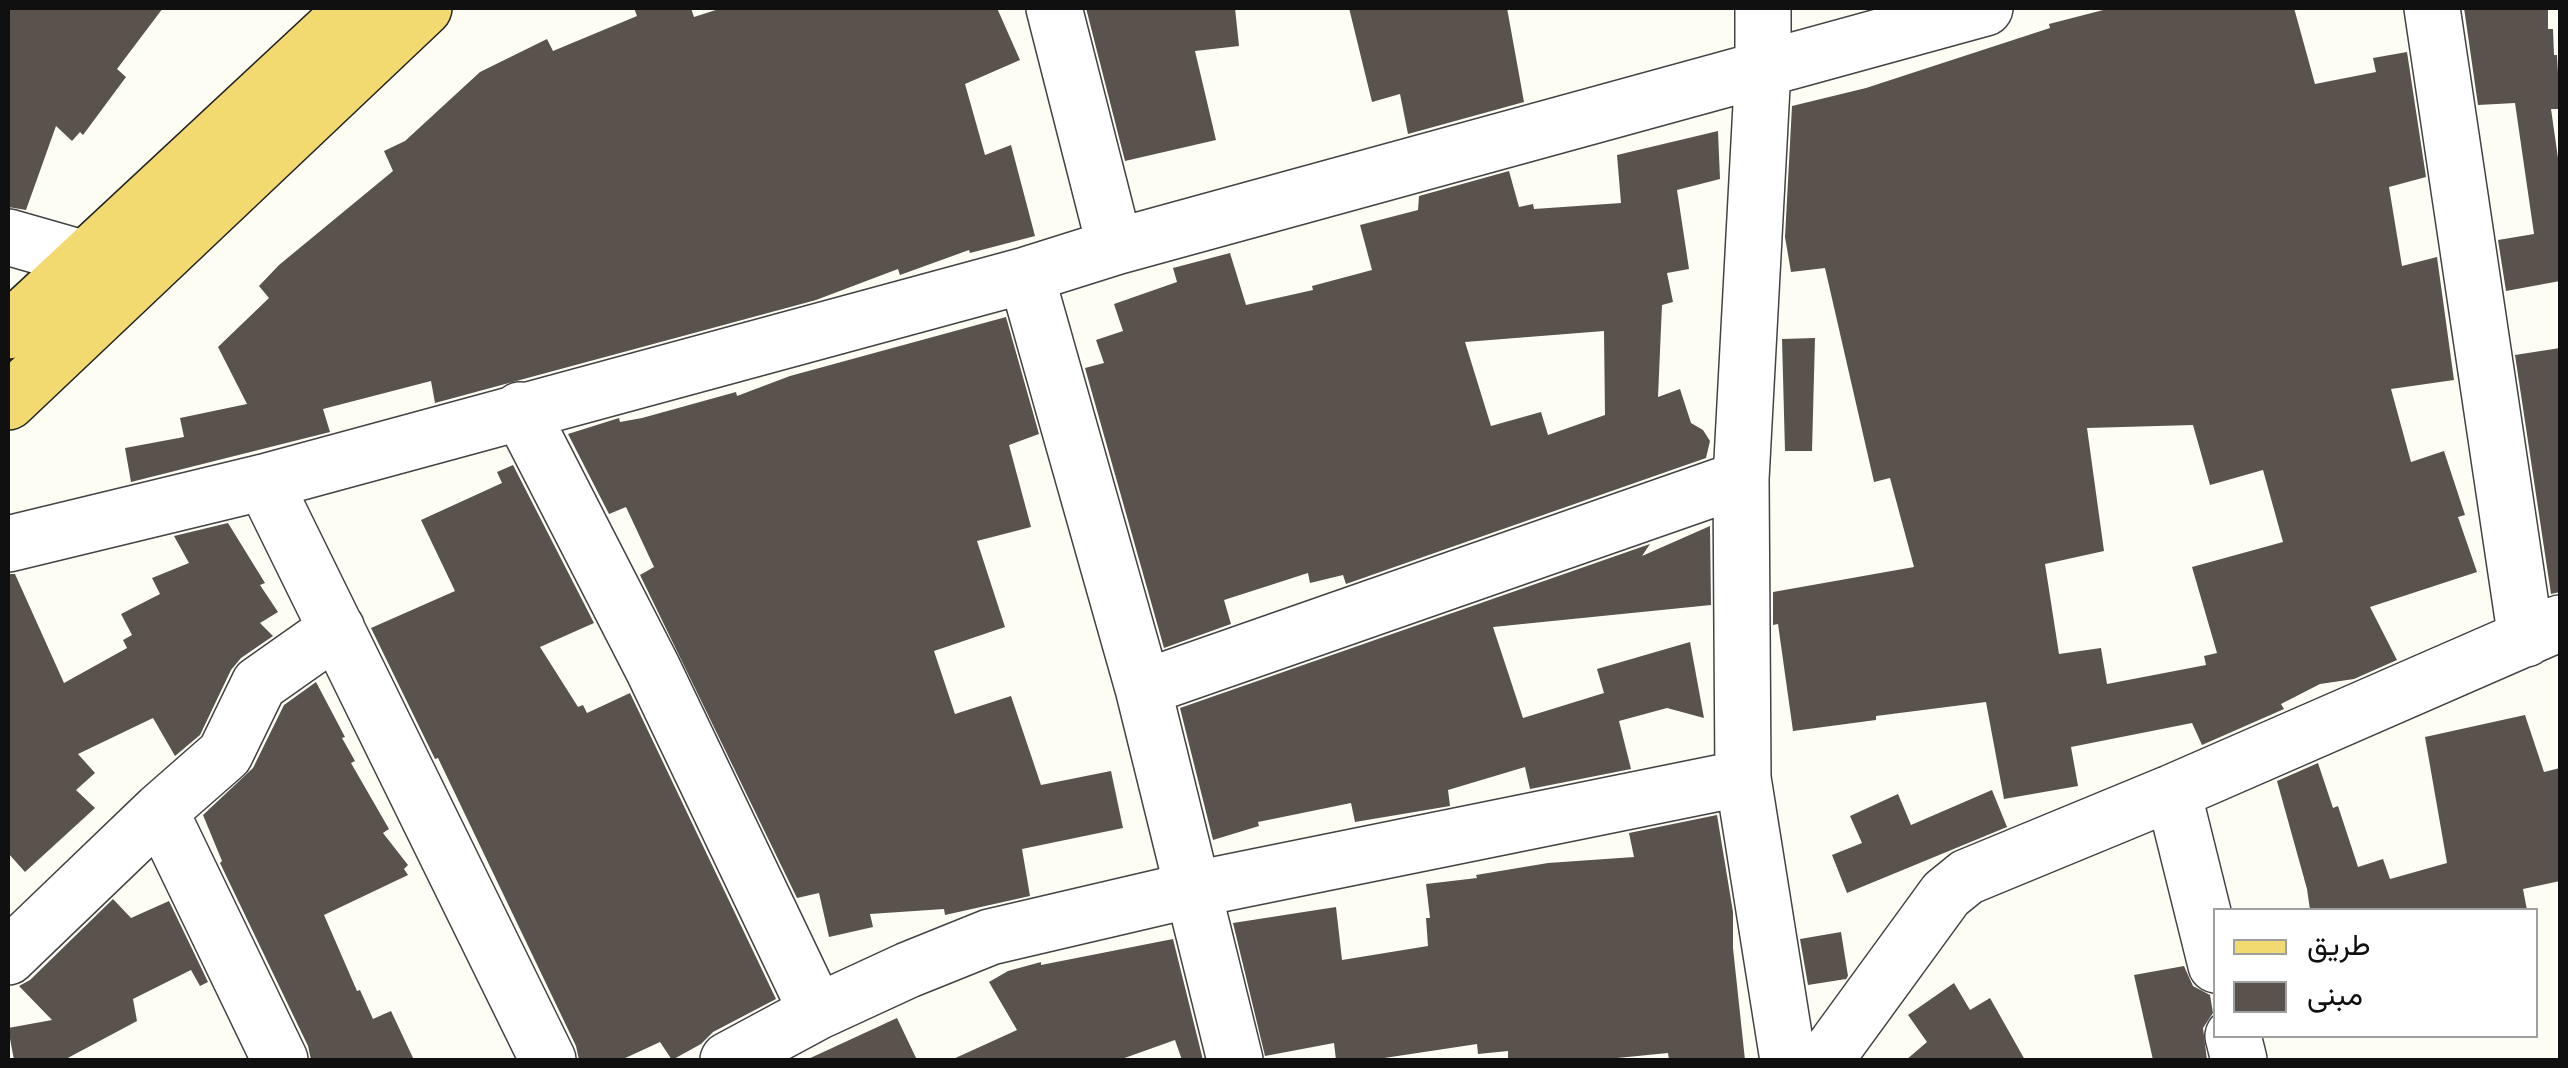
<!DOCTYPE html>
<meta charset="utf-8">
<style>
body{margin:0}
#map{position:relative;width:2568px;height:1068px;overflow:hidden;background:#fefdf4;font-family:"Libre Baskerville",Vazirmatn,serif}
canvas{display:block}
.frame{position:absolute;inset:0;border:10px solid #101010;pointer-events:none}
.legend{position:absolute;left:2213px;top:908px;width:325px;height:130px;box-sizing:border-box;background:#fff;border:2px solid #9f9f9f;margin:0;padding:12px 18px;list-style:none;font-size:30px;color:#101010}
.legend li{display:flex;align-items:center;gap:20px;height:50px}
.legend b{width:50px;border:2px solid #9f9f9f}
</style>
<div id="map">
<canvas width="2568" height="1068"></canvas>
<div class="frame"></div>
<ul class="legend">
<li><b style="height:12px;background:#f2da70"></b>طريق</li>
<li><b style="height:28px;background:#59524d"></b>مبنى</li>
</ul>
</div>
<script>
const g = document.querySelector('canvas').getContext('2d');
g.lineJoin = 'round';
function fillPath(path, color) { g.fillStyle = color; g.fill(path, 'evenodd'); }
const poly = rows => new Path2D(rows.map(r => 'M' + r).join(''));
function trace(path, color, width, dash) { g.strokeStyle = color; g.lineWidth = width; g.lineCap = dash ? 'butt' : 'round'; g.setLineDash(dash || []); g.stroke(path); }
fillPath(poly([
 [8,8,163,8,117,69,126,77,83,135,80,132,72,141,56,126,26,210,8,207],
 [634,8,691,8,694,17,722,8,997,8,1020,60,965,84,985,155,1011,145,1035,236,970,253,969,250,900,275,898,269,816,300,435,403,431,381,323,409,330,432,131,482,125,448,184,437,180,418,247,404,218,347,269,298,259,286,279,265,393,171,384,151,405,141,480,72,547,39,553,51,637,16],
 [1086,8,1235,8,1239,46,1195,51,1216,140,1125,161],
 [1349,8,1507,8,1524,102,1408,134,1400,94,1372,102],
 [2111,8,2294,8,2315,84,2376,72,2373,58,2407,52,2426,177,2389,187,2402,266,2437,257,2454,380,2391,389,2411,462,2444,451,2465,515,2458,517,2477,572,2370,607,2397,660,2354,679,2320,684,2281,704,2284,709,2202,745,2192,723,2071,747,2078,786,2004,799,1986,702,1876,716,1876,720,1793,731,1778,624,1773,625,1773,592,1914,567,1890,478,1874,482,1825,268,1791,272,1785,237,1792,106,1866,88,2050,28,2049,24],
 [2193,425,2210,485,2263,470,2283,542,2192,567,2217,653,2204,656,2206,665,2107,684,2101,648,2059,654,2045,564,2104,551,2087,428],
 [2464,8,2548,8,2548,29,2553,29,2554,55,2557,55,2560,109,2551,109,2560,172,2560,281,2506,291,2498,240,2534,234,2515,103,2478,105],
 [1718,131,1720,179,1677,190,1689,269,1667,273,1673,302,1662,305,1658,397,1680,389,1691,423,1703,430,1710,441,1706,458,1346,584,1343,575,1310,583,1308,573,1224,600,1231,624,1164,648,1085,368,1104,363,1096,340,1123,331,1114,304,1177,282,1173,268,1230,253,1246,305,1313,290,1312,286,1372,270,1360,225,1418,210,1419,196,1509,171,1519,207,1533,204,1534,209,1621,203,1617,155],
 [1604,331,1605,415,1548,435,1541,412,1491,426,1465,342],
 [1006,317,1039,434,1009,445,1031,527,977,541,1005,627,934,651,955,714,1011,696,1041,785,1111,771,1123,828,1022,849,1030,896,945,915,944,909,870,914,873,927,829,937,819,893,797,898,640,575,654,567,626,507,609,514,568,434,619,418,620,422,642,418,736,392,737,396,790,376],
 [1815,338,1812,451,1785,451,1782,339],
 [2560,348,2560,592,2551,594,2515,355],
 [513,465,594,623,540,647,578,707,583,705,587,713,630,693,776,999,713,1032,701,1044,672,1060,660,1042,621,1060,579,1060,576,1046,438,758,435,759,371,628,455,591,421,520,502,483,497,472],
 [228,523,265,583,260,585,278,612,260,623,273,636,241,658,231,670,200,735,175,756,153,718,78,754,95,773,76,790,95,808,25,872,8,853,8,574,15,574,64,683,127,648,123,640,132,635,121,614,160,594,152,578,189,563,174,536],
 [1710,526,1711,605,1493,627,1523,718,1604,693,1597,669,1690,642,1704,718,1667,708,1619,721,1631,769,1530,789,1525,767,1448,790,1450,806,1355,822,1351,803,1258,822,1259,826,1213,840,1180,708,1650,544,1642,556],
 [316,682,345,737,342,738,355,761,351,763,389,829,383,833,408,865,404,869,408,875,324,915,357,991,360,990,373,1019,391,1011,414,1060,311,1060,308,1046,220,863,222,861,203,815,253,768,284,705],
 [2525,715,2544,772,2560,768,2560,881,2523,889,2527,910,2310,910,2307,889,2277,781,2318,763,2333,808,2338,806,2358,867,2383,859,2390,879,2447,863,2425,737],
 [1992,790,2007,827,1847,893,1832,855,1862,843,1850,816,1898,794,1911,825],
 [1717,815,1733,912,1733,948,1745,1060,1669,1060,1668,1053,1597,1060,1508,1060,1508,1051,1478,1054,1477,1044,1371,1060,1336,1060,1334,1043,1265,1056,1233,923,1336,907,1342,960,1428,946,1426,918,1430,918,1426,884,1477,878,1476,875,1548,863,1634,857,1629,833],
 [113,899,131,918,169,901,208,982,200,986,191,970,133,999,137,1021,64,1060,14,1060,8,1028,52,1020,19,986,30,980],
 [1841,932,1848,976,1846,979,1808,985,1800,939],
 [1173,939,1203,1060,1182,1060,1175,1040,1119,1060,951,1060,1017,1030,989,982,1008,971,1041,962,1041,965],
 [2184,966,2193,986,2210,995,2213,1013,2203,1028,2207,1060,2153,1060,2134,975],
 [1954,983,1970,1010,1990,998,2025,1060,1906,1060,1927,1042,1908,1015],
 [897,1018,917,1060,806,1060]
]), '#59524d');
const minor = poly([
 [1054,8,1115,247],
 [1763,8,1763,68,1741,479,1743,778,1788,1060],
 [2432,8,2526,639],
 [8,237,85,259],
 [1026,275,1143,688,1235,1060],
 [520,410,653,669,817,1012],
 [264,482,548,1060],
 [8,544,264,482,1026,275,1115,247,1985,8],
 [1143,688,1741,479],
 [2173,792,2216,965],
 [160,811,280,1060],
 [8,957,160,811,225,754,259,684,337,629],
 [2233,1036,2239,1060],
 [728,1060,817,1012,908,970,990,937,1191,890,1743,778],
 [1825,1060,1946,894,1967,877,2173,792,2560,623]
]);
const major = poly([
 [8,331,355,8],
 [8,402,424,8]
]);
trace(minor, '#434343', 58);
trace(major, '#212121', 58);
trace(minor, '#fff', 55);
trace(major, '#f2da70', 55);
</script>
